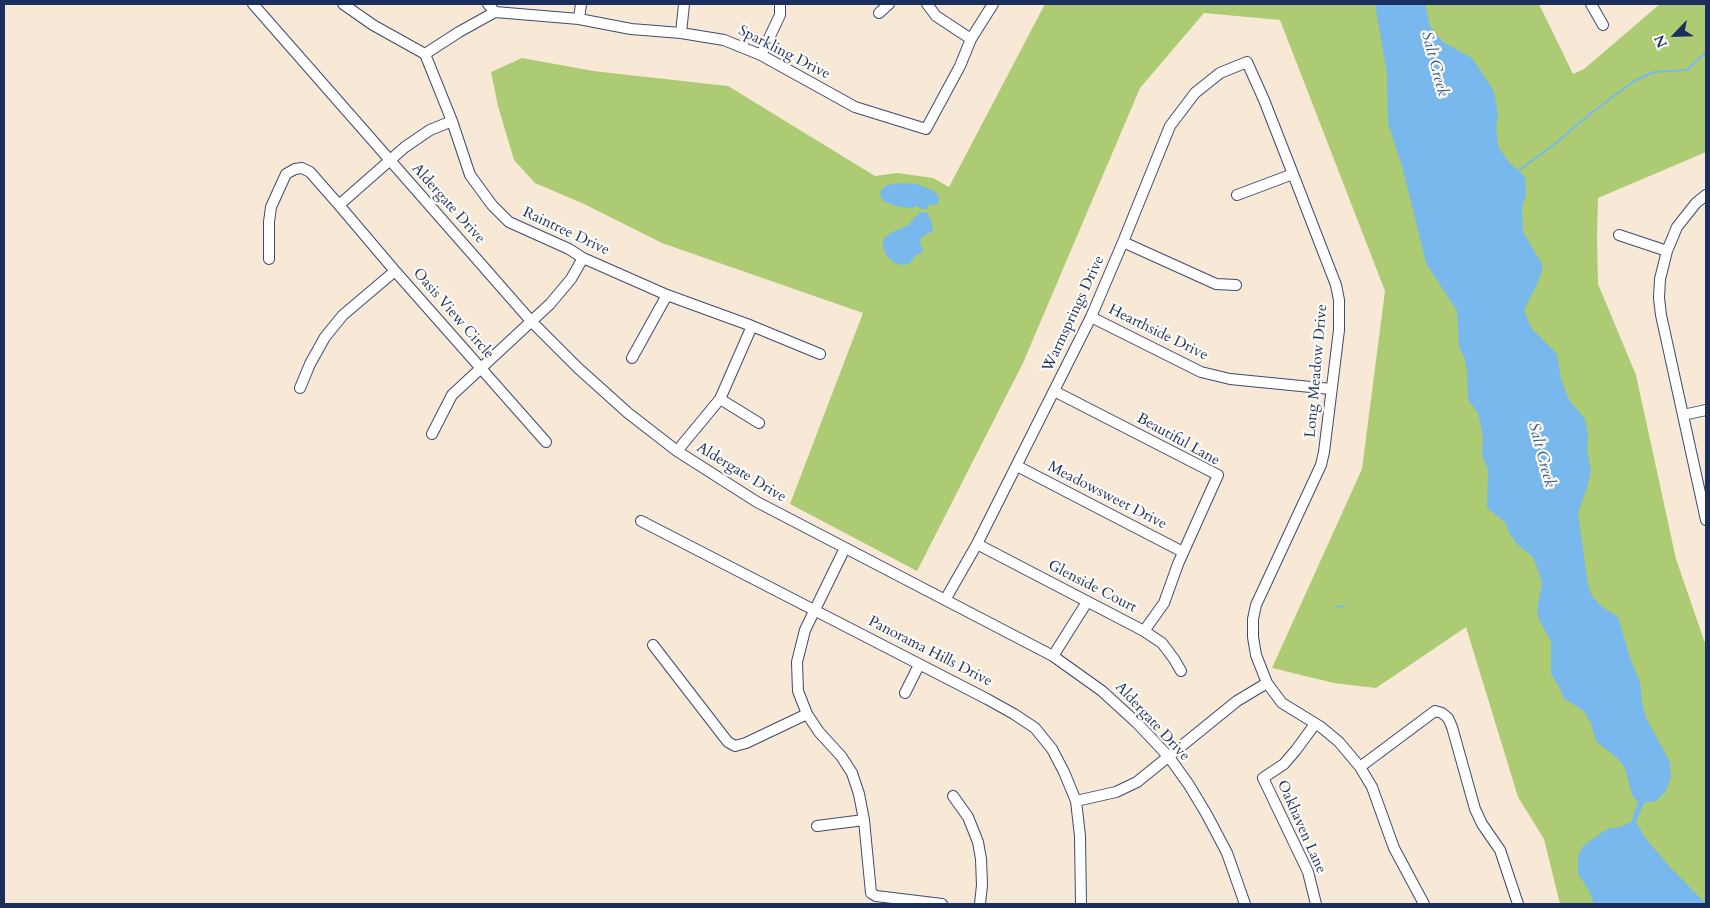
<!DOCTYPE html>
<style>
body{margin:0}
#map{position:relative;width:1710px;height:908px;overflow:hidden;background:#f8e9d6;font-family:Cardo,serif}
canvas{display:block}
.frame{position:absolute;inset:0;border:5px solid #1b2f5e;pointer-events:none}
.north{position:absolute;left:1650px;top:10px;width:50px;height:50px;-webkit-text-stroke:4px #fdfcf7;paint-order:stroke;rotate:246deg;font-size:14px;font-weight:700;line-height:20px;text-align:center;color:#1b2f5e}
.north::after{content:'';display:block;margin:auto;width:18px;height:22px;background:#1b2f5e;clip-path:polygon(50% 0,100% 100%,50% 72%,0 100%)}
</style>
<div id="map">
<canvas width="1710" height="908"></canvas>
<div class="frame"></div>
<div class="north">N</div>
</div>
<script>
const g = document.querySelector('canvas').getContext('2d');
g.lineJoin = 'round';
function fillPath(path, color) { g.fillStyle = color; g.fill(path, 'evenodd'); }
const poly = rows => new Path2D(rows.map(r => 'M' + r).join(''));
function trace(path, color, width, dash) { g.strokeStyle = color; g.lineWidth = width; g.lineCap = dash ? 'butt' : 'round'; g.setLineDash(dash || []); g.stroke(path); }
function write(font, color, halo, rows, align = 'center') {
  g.font = font + ' Cardo,serif'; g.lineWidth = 4.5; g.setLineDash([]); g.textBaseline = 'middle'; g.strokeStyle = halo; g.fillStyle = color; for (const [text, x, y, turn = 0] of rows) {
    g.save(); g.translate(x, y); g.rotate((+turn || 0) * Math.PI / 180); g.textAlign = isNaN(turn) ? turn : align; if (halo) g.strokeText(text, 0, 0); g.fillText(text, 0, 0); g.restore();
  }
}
fillPath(poly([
 [1045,4,1539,4,1573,74,1584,69,1660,4,1706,4,1706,152,1598,198,1597,236,1598,284,1636,375,1676,559,1706,646,1706,904,1560,904,1544,839,1518,797,1466,627,1376,688,1334,683,1272,668,1362,469,1385,291,1280,20,1204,13,1140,88,1023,363,917,571,790,504,863,313,662,243,584,204,535,183,514,160,498,106,491,72,522,58,593,71,728,86,875,176,897,173,933,178,949,187]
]), '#accb73');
fillPath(poly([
 [1375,4,1425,4,1430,26,1443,42,1472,58,1494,91,1498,115,1496,129,1499,148,1508,161,1525,177,1526,194,1522,207,1523,232,1543,266,1538,282,1524,310,1531,328,1557,354,1561,379,1569,400,1585,419,1588,435,1587,450,1591,471,1587,488,1578,513,1588,585,1592,596,1601,606,1618,617,1630,658,1640,682,1642,703,1646,718,1670,762,1671,777,1666,791,1656,801,1644,803,1636,822,1646,839,1668,865,1706,904,1594,904,1588,889,1578,874,1578,856,1583,846,1607,829,1620,827,1631,822,1638,802,1632,795,1625,768,1617,758,1596,741,1591,724,1584,711,1563,698,1561,690,1551,674,1551,641,1539,620,1537,609,1542,583,1536,564,1532,556,1518,545,1509,533,1506,523,1487,508,1488,470,1482,455,1483,437,1478,413,1468,400,1467,372,1465,359,1459,347,1457,311,1426,263,1403,170,1388,123,1387,74],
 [899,183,917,184,934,191,939,197,938,204,929,205,926,209,921,209,916,206,912,208,900,207,885,202,881,198,880,191,887,185],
 [927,212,932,223,933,231,921,237,920,243,923,251,922,252,916,255,909,264,903,265,894,263,886,255,883,247,883,239,892,232,907,226,919,213]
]), '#78b8ec');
trace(poly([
 [1518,171,1556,143,1590,114,1634,81,1654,72,1687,70,1706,52],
 [1336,607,1344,606]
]), '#78b8ec', 2);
const minor = poly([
 [253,4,531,321,578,368,628,413,677,451,757,502,1053,656,1102,691,1137,723,1169,757,1189,785,1207,815,1227,853,1245,904],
 [343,4,373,25,425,54,452,121,470,175,492,205,509,222,569,249,583,258,667,295,752,326,820,354],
 [488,4,495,12],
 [927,4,936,16,971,39],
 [1591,4,1603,25],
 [879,13,889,4],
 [579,19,581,4],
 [681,33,684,4],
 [425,54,459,32,495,12,579,19,631,29,681,33,724,40,761,55,855,107,926,129,960,66,971,39,993,4],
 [761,55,780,15,780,4],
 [1237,195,1293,174],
 [1706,195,1696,203,1677,227,1667,251,1660,279,1659,298,1661,315,1706,520],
 [339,205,405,147,430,130,452,121],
 [1619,235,1667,251],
 [1123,242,1216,284,1236,285],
 [269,259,269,222,271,207,286,174,295,169,302,168,310,172,339,205,395,271,546,442],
 [1091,317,1201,372,1230,379,1331,389],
 [632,358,667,295],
 [300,388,310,364,325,337,343,315,395,271],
 [1054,391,1218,475,1178,564,1164,603,1144,631],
 [720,399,759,423],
 [1683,415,1706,410],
 [432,434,452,395,550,304,571,279,583,258],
 [677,451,720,399,752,326],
 [1017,466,1183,552],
 [641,521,987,699,1014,714,1035,728,1052,749,1064,772,1076,801,1080,836,1081,904],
 [977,544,1144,631,1162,643,1174,659,1181,671],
 [845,548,805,630,797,662,798,691,807,714,819,732,841,756,852,773,859,794,864,820,871,893,876,896,942,904],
 [945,600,977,544,1091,317,1123,242,1170,126,1195,93,1220,73,1247,62,1264,100,1293,174,1336,285,1339,300,1339,330,1324,452,1321,465,1256,605,1253,619,1253,637,1256,655,1267,683,1282,703,1321,727,1339,742,1360,767,1372,787,1394,848,1424,904],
 [653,645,724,737,728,742,735,746,746,743,807,714],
 [1053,656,1087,602],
 [905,693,919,665],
 [1315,724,1296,750,1284,764,1263,778,1308,872,1316,904],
 [1360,767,1435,711,1442,713,1448,718,1452,727,1475,809,1482,824,1500,850,1518,904],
 [953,796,968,817,978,842,981,859,982,885,980,904],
 [1076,801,1116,792,1137,782,1237,701,1267,683],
 [817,826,864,820]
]);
trace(minor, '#3c4b70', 12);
trace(minor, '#fff', 10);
write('15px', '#1b2f5e', '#fdfcf7', [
 ["Sparkling Drive",784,53,27],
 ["Aldergate Drive",448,204,48],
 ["Raintree Drive",566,232,25],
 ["Oasis View Circle",453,314,49],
 ["Warmsprings Drive",1074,314,-65],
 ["Hearthside Drive",1158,333,26],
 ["Long Meadow Drive",1317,371,-85],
 ["Beautiful Lane",1178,440,29],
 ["Aldergate Drive",741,473,31],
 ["Meadowsweet Drive",1107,496,27],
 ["Glenside Court",1092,587,27],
 ["Panorama Hills Drive",930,652,27],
 ["Aldergate Drive",1152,722,47],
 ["Oakhaven Lane",1301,827,66]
]);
write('italic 16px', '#375889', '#fdfcf7', [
 ["Salt Creek",1434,64,75],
 ["Salt Creek",1541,455,75]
]);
</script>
